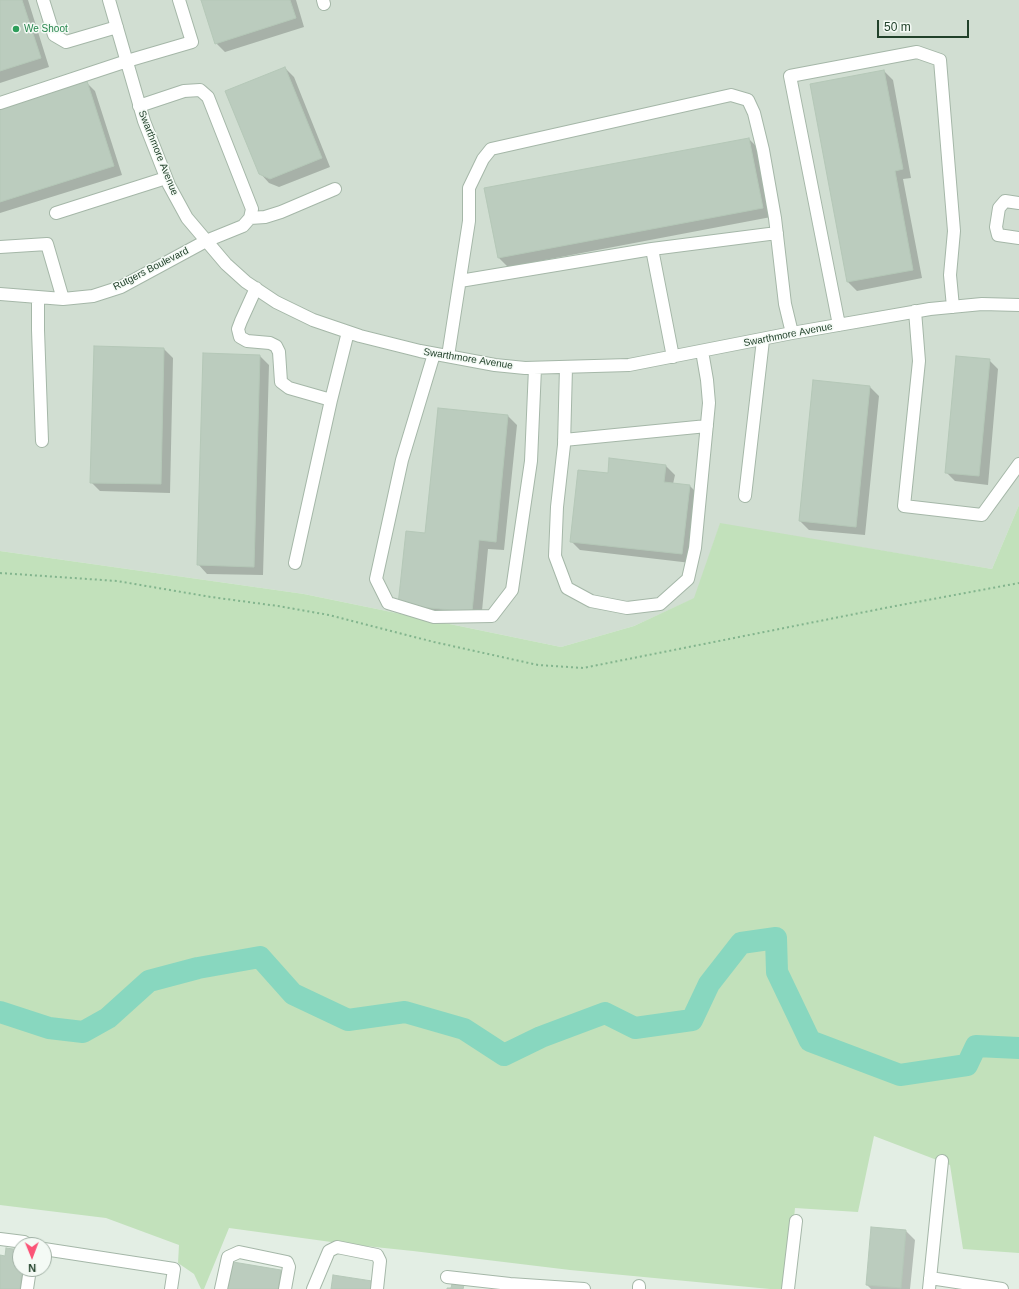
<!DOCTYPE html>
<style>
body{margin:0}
#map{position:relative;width:1019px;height:1289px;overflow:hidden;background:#e3eee4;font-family:Arial,sans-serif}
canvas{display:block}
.north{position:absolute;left:12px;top:1237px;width:40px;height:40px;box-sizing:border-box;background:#f4faf5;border:1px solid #a0b0a4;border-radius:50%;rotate:179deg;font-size:11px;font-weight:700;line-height:16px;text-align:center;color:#21412a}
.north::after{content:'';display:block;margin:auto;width:14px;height:18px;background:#fb5477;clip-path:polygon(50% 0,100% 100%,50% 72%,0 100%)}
.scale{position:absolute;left:877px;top:20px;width:92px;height:18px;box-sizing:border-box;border:2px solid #21412a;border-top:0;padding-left:5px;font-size:12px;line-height:14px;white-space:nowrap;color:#21412a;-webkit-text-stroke:3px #f4faf5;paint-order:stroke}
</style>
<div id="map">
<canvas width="1019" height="1289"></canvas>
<div class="north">N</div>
<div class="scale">50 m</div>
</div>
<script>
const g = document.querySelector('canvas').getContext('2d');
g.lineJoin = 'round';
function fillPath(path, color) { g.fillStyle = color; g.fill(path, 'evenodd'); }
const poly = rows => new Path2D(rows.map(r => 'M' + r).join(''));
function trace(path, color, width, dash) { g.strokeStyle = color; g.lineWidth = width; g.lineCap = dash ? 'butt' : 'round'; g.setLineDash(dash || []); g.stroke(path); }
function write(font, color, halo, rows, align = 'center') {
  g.font = font + ' Arial,sans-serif'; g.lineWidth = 3; g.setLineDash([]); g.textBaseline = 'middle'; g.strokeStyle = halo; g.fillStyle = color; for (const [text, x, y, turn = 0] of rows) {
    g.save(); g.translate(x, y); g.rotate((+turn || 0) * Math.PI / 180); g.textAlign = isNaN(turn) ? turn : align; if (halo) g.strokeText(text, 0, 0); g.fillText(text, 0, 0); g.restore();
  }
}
fillPath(poly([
 [0,0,1019,0,1019,505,992,569,720,524,695,598,634,626,561,647,304,594,0,551]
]), '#d1ded2');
fillPath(poly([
 [1019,505,1019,1253,963,1249,950,1165,874,1136,858,1212,795,1208,787,1289,770,1289,570,1270,413,1251,346,1244,229,1228,204,1289,201,1289,194,1274,178,1263,179,1245,106,1218,0,1205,0,551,304,594,561,647,634,626,694,598,720,523,992,569]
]), '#c2e1bb');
fillPath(poly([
 [0,0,28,0,49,67,0,83],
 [202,0,296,0,304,27,225,52,216,43],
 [285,68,294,77,330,167,279,187,269,183,260,173],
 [884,71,893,80,911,178,903,179,922,278,857,291,848,282],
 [86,82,95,91,122,175,0,213,0,109],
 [749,139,758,148,771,217,508,267,499,258,486,189],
 [164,349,173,358,170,493,100,491,91,482],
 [260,356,269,365,263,575,207,574,198,564],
 [989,360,998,369,988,485,955,481,946,472],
 [870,387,879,396,865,535,809,530,800,521],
 [438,409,508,416,517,425,504,550,488,549,481,621,399,604,426,534],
 [666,466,675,475,673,484,690,486,699,495,691,563,580,550,571,541,608,474],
 [906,1231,915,1240,910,1289,871,1289,867,1285],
 [20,1251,20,1269,32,1269,30,1289,0,1289,0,1256,5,1257],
 [281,1271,290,1280,288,1289,229,1289]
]), '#0003');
trace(poly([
 [0,1012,49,1028,83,1032,108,1018,149,981,198,968,260,957,293,994,348,1020,405,1012,464,1029,504,1055,541,1037,605,1013,635,1028,692,1020,709,984,741,943,776,938,777,972,810,1041,900,1075,967,1065,976,1046,1019,1048]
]), '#88d7bf', 22);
const building = poly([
 [0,0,22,0,41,58,0,71,0,0],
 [201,0,290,0,296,18,215,44,201,0],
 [285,67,322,158,270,179,259,174,225,91,285,67],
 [884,70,903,169,895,171,913,270,847,282,810,84,884,70],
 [87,81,114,166,0,202,0,108,87,81],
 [749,138,763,208,498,258,484,188,749,138],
 [94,346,164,348,161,484,90,483,94,346],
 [203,353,260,355,254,567,197,565,203,353],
 [956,356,990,359,979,476,945,473,956,356],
 [813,380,870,386,856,527,799,521,813,380],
 [438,408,508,415,496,542,479,540,472,612,398,605,406,531,425,533,438,408],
 [609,458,666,465,664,482,690,485,682,554,570,542,578,470,608,473,609,458],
 [871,1227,906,1230,901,1288,866,1285,871,1227],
 [6,1248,20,1250,20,1269,22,1269,20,1289,0,1289,0,1255,5,1256,6,1248],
 [233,1262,281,1270,278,1289,228,1289,233,1262],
 [333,1275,372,1281,371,1289,331,1289,333,1275],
 [452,1284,464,1285,463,1289,447,1289,447,1288,451,1288,452,1284]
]);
fillPath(building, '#bbccbe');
trace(building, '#b5c8b8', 1);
const minor = poly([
 [43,0,54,35,66,42,117,27],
 [109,0,144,121,169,185,187,218,226,264,246,282,276,302,313,320,360,336,420,351,495,365,525,368,629,365,792,333,930,309,982,304,1019,305],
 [323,0,324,4],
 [0,103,127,61,192,42,179,0],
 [1019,203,1005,201,999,208,996,227,998,235,1019,238],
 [56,213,166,178],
 [250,218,265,217,281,212,335,189],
 [0,247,47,244,63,299],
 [652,249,673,357],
 [460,281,652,249,777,233],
 [256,288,241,321,238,329,240,337,247,341,270,343,276,346,279,352,281,382,289,388,331,400],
 [0,294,63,299,93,296,121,287,206,241,243,226,250,218,252,209,208,97,200,90,184,91,139,106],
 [38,297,38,330,42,441],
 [915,311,919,361,904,506,982,515,1019,464],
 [839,325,790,76,917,52,940,60,954,231,950,275,953,307],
 [434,354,402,460,376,579,388,603,434,617,492,616,512,590,531,461,535,368],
 [448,356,469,221,469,188,483,159,491,149,731,95,748,100,754,113,763,150,775,218,785,304,792,333],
 [566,367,564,445,557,507,555,556,567,588,591,601,627,608,660,604,688,579,695,548,709,403,707,380,702,351],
 [564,440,707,426],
 [745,496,763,340],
 [295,563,331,400,348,332],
 [0,1239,24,1242,29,1245],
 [44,1249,174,1269,171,1289],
 [447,1277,510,1284,584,1289],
 [930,1278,1002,1289],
 [27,1289,30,1269],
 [221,1289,228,1257,239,1252,287,1262,289,1267,285,1289],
 [313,1289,329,1251,337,1247,377,1255,380,1261,377,1289],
 [639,1289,639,1286],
 [788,1289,796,1221],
 [929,1289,942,1161]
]);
trace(minor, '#a5b7a8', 14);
trace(poly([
 [0,573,117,581,211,597,278,606,329,615,434,642,538,665,583,668,890,607,1019,583]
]), '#82b48d', 2, [2, 3]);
trace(minor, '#fff', 12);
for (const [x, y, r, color] of [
 [16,29,4,"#2e9e5b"]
]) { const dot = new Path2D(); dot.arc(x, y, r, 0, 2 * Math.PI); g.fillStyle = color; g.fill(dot); trace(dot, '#f4faf5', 1.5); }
write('10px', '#27864d', '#f4faf5', [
 ["We Shoot",24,29]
], 'left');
write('10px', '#21412a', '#f4faf5', [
 ["Swarthmore Avenue",158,153,68],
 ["Rutgers Boulevard",151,269,-27],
 ["Swarthmore Avenue",788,335,-11],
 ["Swarthmore Avenue",468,359,9]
]);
</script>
